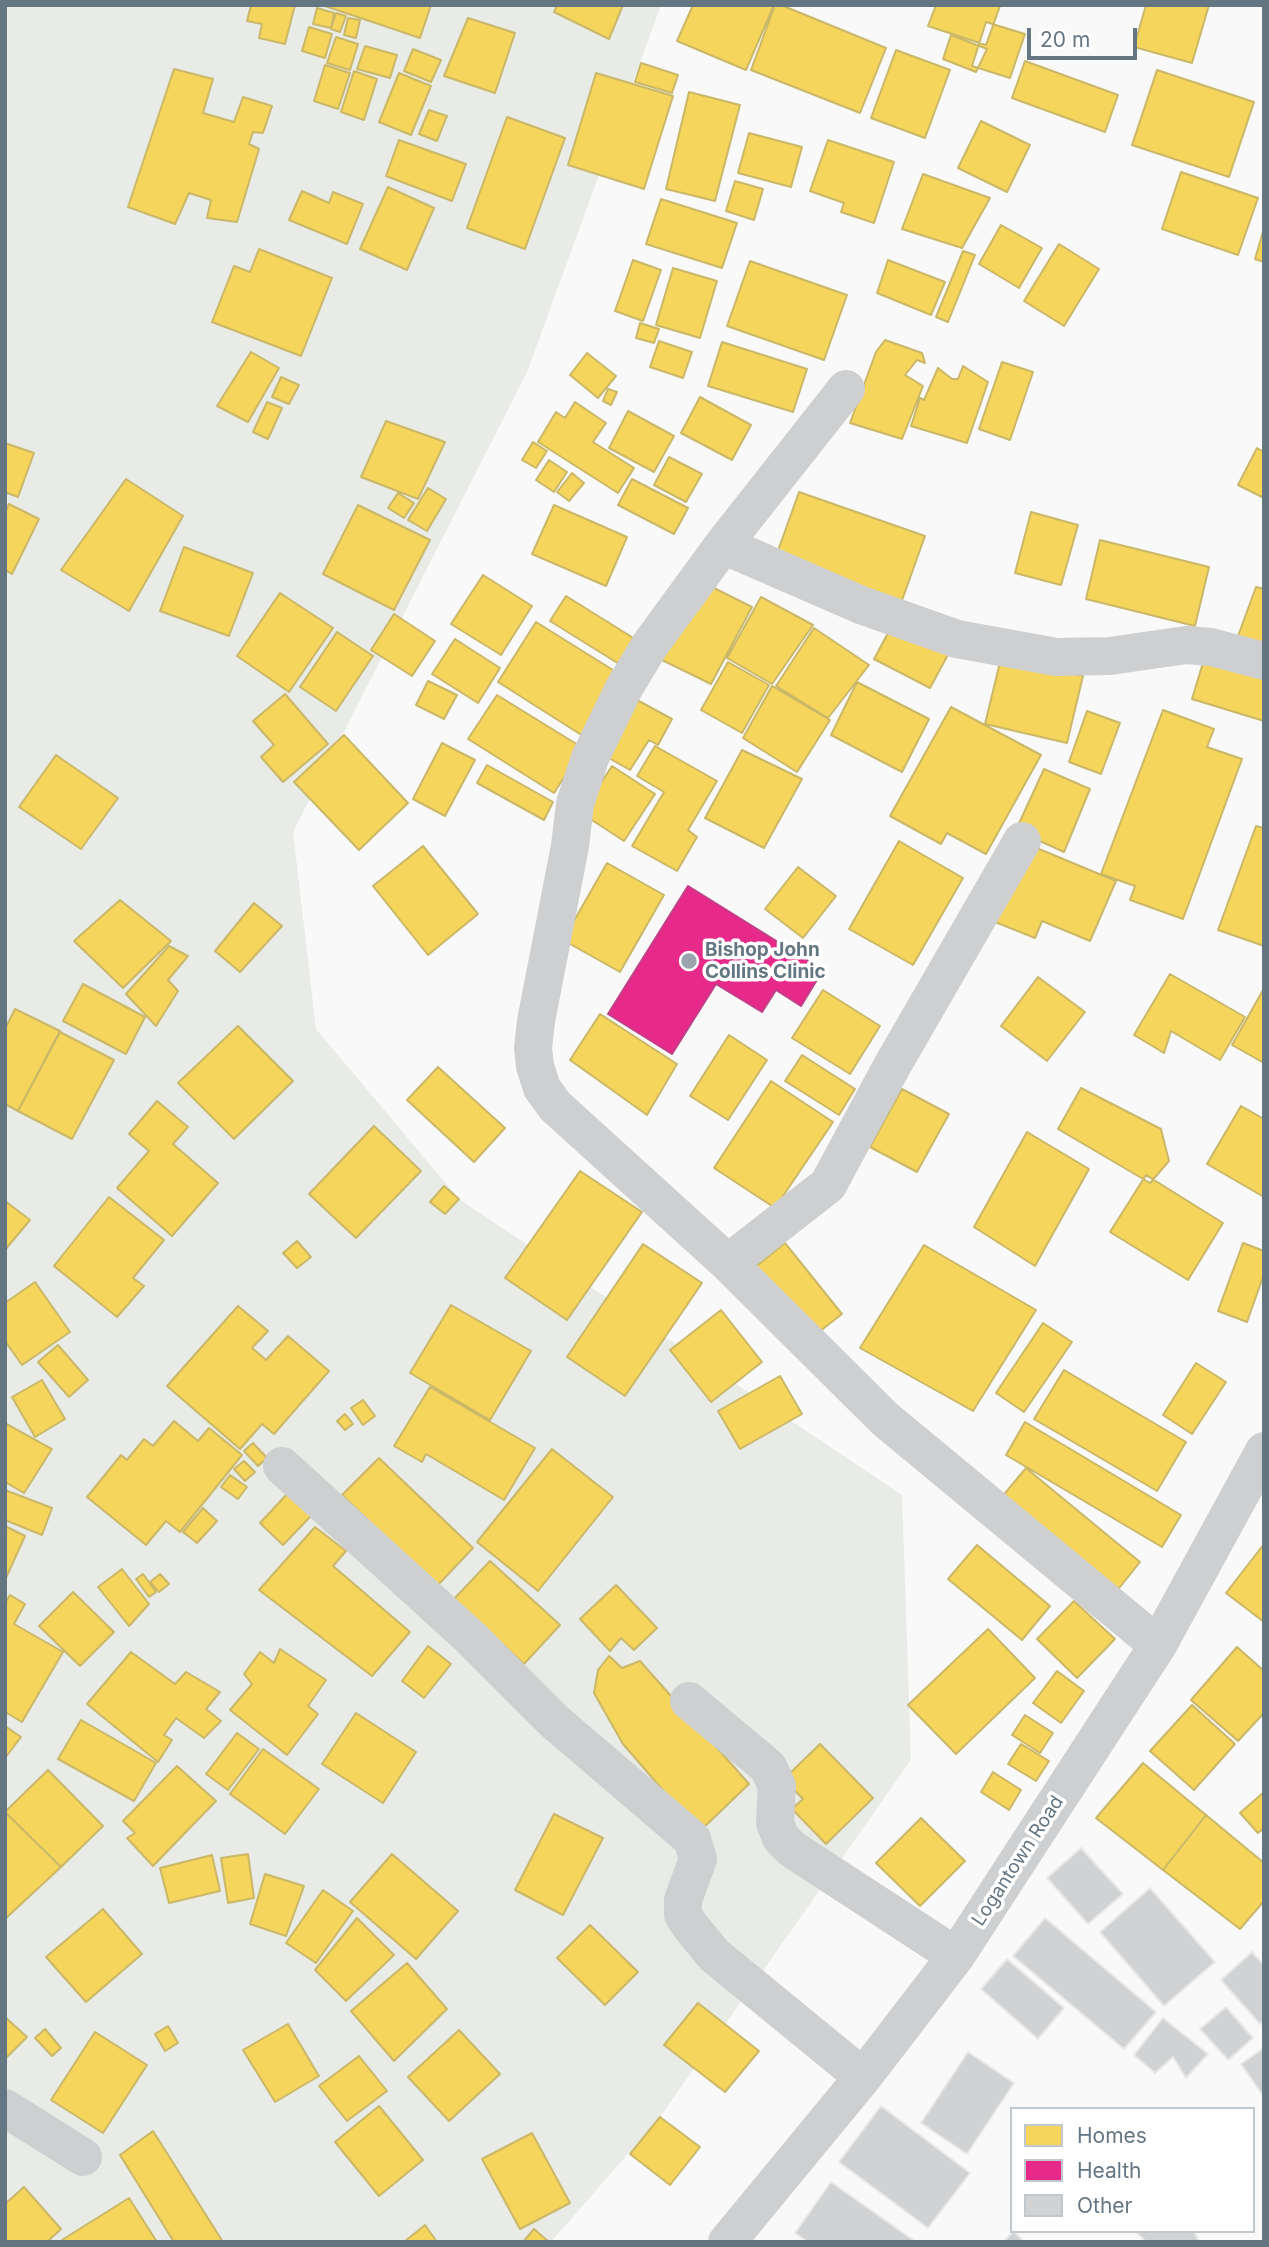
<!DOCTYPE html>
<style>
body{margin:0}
#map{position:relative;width:1269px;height:2247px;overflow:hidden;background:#f9f9f9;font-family:Inter,sans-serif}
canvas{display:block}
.frame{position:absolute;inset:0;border:7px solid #657683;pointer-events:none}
.legend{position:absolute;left:1010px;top:2107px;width:245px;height:126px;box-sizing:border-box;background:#fff;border:2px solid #c1c8cd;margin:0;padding:9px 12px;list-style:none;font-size:21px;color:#657683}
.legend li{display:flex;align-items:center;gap:14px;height:35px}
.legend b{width:35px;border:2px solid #c1c8cd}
.scale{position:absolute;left:1027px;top:28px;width:110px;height:32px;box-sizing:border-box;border:4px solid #657683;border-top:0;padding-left:9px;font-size:21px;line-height:24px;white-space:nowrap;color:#657683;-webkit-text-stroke:5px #fff;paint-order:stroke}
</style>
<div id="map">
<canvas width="1269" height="2247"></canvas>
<div class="frame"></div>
<ul class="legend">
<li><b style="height:19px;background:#f6d55c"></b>Homes</li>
<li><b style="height:19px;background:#e7298a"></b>Health</li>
<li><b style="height:19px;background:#d0d2d3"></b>Other</li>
</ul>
<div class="scale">20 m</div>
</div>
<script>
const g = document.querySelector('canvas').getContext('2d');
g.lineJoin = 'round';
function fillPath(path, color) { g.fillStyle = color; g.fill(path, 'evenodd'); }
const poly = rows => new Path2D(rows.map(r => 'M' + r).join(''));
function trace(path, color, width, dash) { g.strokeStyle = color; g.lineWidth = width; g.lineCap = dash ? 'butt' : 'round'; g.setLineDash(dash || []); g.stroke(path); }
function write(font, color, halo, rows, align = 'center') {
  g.font = font + ' Inter,sans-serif'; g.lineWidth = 7; g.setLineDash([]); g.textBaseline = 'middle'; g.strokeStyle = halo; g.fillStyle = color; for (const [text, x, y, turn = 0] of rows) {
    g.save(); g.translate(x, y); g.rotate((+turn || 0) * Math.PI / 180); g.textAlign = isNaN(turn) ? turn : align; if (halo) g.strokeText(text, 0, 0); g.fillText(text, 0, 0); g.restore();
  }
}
fillPath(poly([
 [5,5,661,5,527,372,293,832,316,1029,459,1199,902,1495,911,1760,660,2117,551,2242,5,2242]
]), '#e8ebe6');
const homes = poly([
 [251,5,295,5,285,44,259,38,262,24,247,21,251,5],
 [322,5,431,5,420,38,322,5],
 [557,5,623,5,609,39,554,12,557,5],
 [693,5,774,5,746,70,677,41,693,5],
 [775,5,781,5,886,48,860,113,751,70,775,5],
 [936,5,998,5,1000,6,986,45,928,26,936,5],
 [1146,5,1209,5,1192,63,1134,47,1146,5],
 [317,8,334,13,331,28,313,24,317,8],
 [336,13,346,16,340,32,331,29,336,13],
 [348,18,360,20,356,38,344,35,348,18],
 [468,18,515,33,495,93,444,76,468,18],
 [986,22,1025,34,1010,78,972,66,986,22],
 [309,27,332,34,325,58,302,51,309,27],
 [951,35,987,49,976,72,943,59,951,35],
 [336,37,358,44,350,70,327,63,336,37],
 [365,46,397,55,390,78,357,69,365,46],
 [413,49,441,60,431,82,404,71,413,49],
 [896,50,950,70,925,138,871,118,896,50],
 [1025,61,1118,95,1105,132,1012,98,1025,61],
 [641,63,678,75,672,93,635,82,641,63],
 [325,65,350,73,338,109,314,101,325,65],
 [174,69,213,79,203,113,234,122,243,97,272,106,263,133,253,132,249,144,259,149,237,222,207,218,211,200,189,193,175,224,128,207,174,69],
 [1157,70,1254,102,1229,177,1132,145,1157,70],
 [354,71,377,79,364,120,341,112,354,71],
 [399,73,431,86,411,135,379,122,399,73],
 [596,73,673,96,644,189,568,165,596,73],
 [689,92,740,105,715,201,666,189,689,92],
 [429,110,447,116,437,141,419,134,429,110],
 [507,117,565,138,525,249,467,228,507,117],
 [981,121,1030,145,1007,192,958,168,981,121],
 [749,133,802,147,791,187,738,173,749,133],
 [399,140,466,164,452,201,386,176,399,140],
 [828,140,894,162,874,223,841,212,844,203,810,191,828,140],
 [1181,172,1258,198,1238,255,1162,229,1181,172],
 [923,174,990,198,962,248,902,229,923,174],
 [735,181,763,189,754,220,726,211,735,181],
 [388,187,434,208,407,270,360,249,388,187],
 [302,191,329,203,333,192,363,204,347,244,289,220,302,191],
 [661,199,737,223,722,268,646,244,661,199],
 [1001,225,1042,248,1019,288,979,264,1001,225],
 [1264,228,1264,262,1255,259,1264,228],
 [1059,244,1099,269,1064,326,1024,301,1059,244],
 [259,249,332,278,301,356,212,322,234,266,250,272,259,249],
 [963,251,975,255,948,322,936,317,963,251],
 [633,260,661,270,643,321,615,311,633,260],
 [888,260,945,282,931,315,877,293,888,260],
 [750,261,847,295,824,360,727,326,750,261],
 [673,268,717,281,700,338,656,325,673,268],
 [640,323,659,329,654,343,636,338,640,323],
 [885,340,922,353,925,363,917,360,905,375,923,386,902,439,850,423,876,352,885,340],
 [659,341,692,352,683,378,650,367,659,341],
 [722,342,807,369,793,412,708,386,722,342],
 [251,352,279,368,248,422,217,406,251,352],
 [587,353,616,376,598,398,570,375,587,353],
 [1002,362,1033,372,1010,440,979,429,1002,362],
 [963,366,988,382,967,443,911,426,920,398,924,400,938,368,952,379,958,379,963,366],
 [281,377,299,385,289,404,272,397,281,377],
 [608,389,617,392,611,405,603,401,608,389],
 [700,397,751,425,732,460,681,433,700,397],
 [267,402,282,408,268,439,253,432,267,402],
 [575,402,606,423,593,442,634,468,618,493,538,442,556,412,565,418,575,402],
 [628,411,674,436,654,472,609,448,628,411],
 [386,421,445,442,418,499,361,477,386,421],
 [533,442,547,451,536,468,522,460,533,442],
 [5,443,34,453,18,497,5,492,5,443],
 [1257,448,1264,452,1264,498,1238,485,1257,448],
 [669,457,702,474,686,502,654,485,669,457],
 [549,460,567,472,554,492,536,480,549,460],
 [572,473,584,483,569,501,557,492,572,473],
 [126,479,183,516,129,611,61,570,126,479],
 [632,479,688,508,674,534,618,505,632,479],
 [428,488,446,499,427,531,408,520,428,488],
 [799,492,925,536,900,606,774,562,799,492],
 [398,493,414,503,404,518,388,508,398,493],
 [9,504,39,519,12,574,5,570,5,512,9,504],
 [358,505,430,540,394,610,323,574,358,505],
 [554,505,627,537,606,586,532,554,554,505],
 [1031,512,1078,525,1061,585,1015,573,1031,512],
 [1100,540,1209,567,1195,626,1086,599,1100,540],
 [184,547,253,573,229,636,160,611,184,547],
 [483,575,532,606,501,655,451,624,483,575],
 [698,580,752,607,711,684,660,659,698,580],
 [1256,587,1264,589,1264,645,1238,636,1256,587],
 [280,593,333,628,289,692,237,656,280,593],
 [566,596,635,639,619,664,550,621,566,596],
 [761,597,813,625,772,684,727,658,761,597],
 [394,614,435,641,412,676,371,650,394,614],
 [536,622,621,675,583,736,498,682,536,622],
 [894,622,950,651,930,688,874,659,894,622],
 [814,628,869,665,828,718,776,686,814,628],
 [337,632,373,656,336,711,300,687,337,632],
 [455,639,500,668,478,703,432,674,455,639],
 [1205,656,1264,674,1264,721,1192,699,1205,656],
 [1001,658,1083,676,1067,743,985,724,1001,658],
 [728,662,769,685,742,733,701,710,728,662],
 [428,681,457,695,444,719,416,705,428,681],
 [857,682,929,719,902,772,831,735,857,682],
 [772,686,830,720,797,772,743,738,772,686],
 [285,694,328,744,283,782,261,757,274,745,253,721,285,694],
 [497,695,583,748,554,793,468,739,497,695],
 [628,695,672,719,658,745,649,740,630,770,598,752,628,695],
 [951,707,1041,755,986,854,947,833,941,844,890,816,951,707],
 [1163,710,1214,729,1207,747,1242,759,1183,919,1130,900,1135,886,1101,874,1163,710],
 [1087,711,1120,723,1101,774,1069,762,1087,711],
 [344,735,408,803,359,850,294,782,344,735],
 [442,743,475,760,445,816,413,799,442,743],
 [655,746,717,781,688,830,697,837,677,871,632,846,664,792,637,776,655,746],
 [742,750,802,779,764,848,705,818,742,750],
 [56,755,118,798,81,849,19,807,56,755],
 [487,765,553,802,544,820,477,783,487,765],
 [612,766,655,794,624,841,581,813,612,766],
 [1044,769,1090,789,1064,852,1016,830,1044,769],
 [1256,826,1264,828,1264,946,1218,930,1256,826],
 [899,841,963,878,913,965,849,929,899,841],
 [1027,844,1116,881,1090,941,1042,921,1035,938,995,922,1027,844],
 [423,846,478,914,428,955,373,886,423,846],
 [607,863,664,895,620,972,563,940,607,863],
 [798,867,836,896,803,938,765,909,798,867],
 [120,900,171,941,123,988,74,941,120,900],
 [254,903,282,926,240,972,215,951,254,903],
 [169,946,188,956,168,980,178,991,156,1026,126,994,169,946],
 [1170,974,1245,1017,1220,1060,1171,1031,1164,1053,1134,1035,1170,974],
 [1038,977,1085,1012,1047,1061,1001,1026,1038,977],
 [83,984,145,1017,126,1054,63,1021,83,984],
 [823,990,880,1026,850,1074,792,1038,823,990],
 [1263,990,1264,991,1264,1063,1232,1045,1263,990],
 [15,1009,60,1031,18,1111,5,1104,5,1029,15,1009],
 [600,1014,677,1064,647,1115,570,1060,600,1014],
 [238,1026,293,1081,234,1139,178,1083,238,1026],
 [60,1032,114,1060,72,1139,18,1111,60,1032],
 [729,1035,767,1060,728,1120,690,1096,729,1035],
 [802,1055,855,1089,839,1115,785,1081,802,1055],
 [438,1067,505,1128,474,1162,407,1100,438,1067],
 [771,1081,833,1122,775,1208,714,1168,771,1081],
 [1081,1088,1161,1129,1169,1161,1150,1183,1058,1129,1081,1088],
 [902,1089,949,1114,917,1172,870,1147,902,1089],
 [157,1101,188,1127,173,1144,218,1183,172,1236,117,1188,149,1151,129,1134,157,1101],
 [1241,1106,1264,1119,1264,1197,1207,1164,1241,1106],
 [374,1126,421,1171,356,1238,309,1194,374,1126],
 [1027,1132,1089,1169,1035,1266,974,1227,1027,1132],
 [580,1171,642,1212,567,1320,505,1278,580,1171],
 [1146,1175,1223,1223,1188,1280,1110,1232,1146,1175],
 [444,1186,459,1199,445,1214,430,1202,444,1186],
 [109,1197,164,1240,133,1278,144,1286,117,1317,54,1266,109,1197],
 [5,1201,30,1220,5,1250,5,1201],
 [297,1241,311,1257,297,1268,283,1253,297,1241],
 [785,1243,842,1314,810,1339,754,1268,785,1243],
 [1243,1243,1264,1251,1264,1274,1247,1322,1218,1311,1243,1243],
 [643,1244,702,1283,625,1396,567,1357,643,1244],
 [924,1245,1036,1310,973,1411,860,1348,924,1245],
 [35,1282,70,1332,22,1365,5,1341,5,1303,35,1282],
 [451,1305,531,1351,490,1420,410,1373,451,1305],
 [238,1306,268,1331,252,1348,266,1360,288,1336,329,1371,274,1434,262,1424,240,1449,167,1386,238,1306],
 [721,1310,762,1362,711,1402,670,1350,721,1310],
 [1043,1323,1072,1342,1024,1412,996,1393,1043,1323],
 [58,1345,88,1380,69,1397,38,1362,58,1345],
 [1196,1363,1226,1382,1192,1434,1163,1415,1196,1363],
 [1064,1370,1186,1442,1157,1491,1034,1419,1064,1370],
 [780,1376,802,1414,740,1449,718,1411,780,1376],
 [42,1380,65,1419,35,1437,12,1397,42,1380],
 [430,1387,535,1448,504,1500,426,1454,422,1462,394,1446,430,1387],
 [363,1400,375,1416,363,1425,351,1408,363,1400],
 [345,1414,353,1424,345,1430,337,1421,345,1414],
 [174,1421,198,1441,209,1428,242,1455,180,1532,166,1521,146,1545,87,1497,121,1455,127,1460,144,1439,153,1446,174,1421],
 [1025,1422,1181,1515,1162,1547,1006,1455,1025,1422],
 [5,1423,52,1449,24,1493,5,1482,5,1423],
 [253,1443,267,1458,258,1466,244,1451,253,1443],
 [552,1449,613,1497,538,1591,477,1542,552,1449],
 [379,1458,473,1548,437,1586,342,1495,379,1458],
 [244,1461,255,1472,245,1481,234,1469,244,1461],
 [1026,1468,1140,1562,1116,1592,1001,1498,1026,1468],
 [230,1475,247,1487,238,1499,221,1487,230,1475],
 [5,1490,52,1508,42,1535,5,1520,5,1490],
 [288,1493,311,1516,283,1545,260,1523,288,1493],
 [203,1508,217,1521,197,1543,183,1532,203,1508],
 [5,1526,25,1536,5,1580,5,1526],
 [315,1527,346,1551,333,1566,410,1632,372,1676,259,1590,315,1527],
 [1264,1544,1264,1622,1226,1593,1264,1544],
 [977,1545,1050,1606,1022,1640,948,1579,977,1545],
 [490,1561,560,1625,524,1664,454,1599,490,1561],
 [122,1569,149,1604,129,1626,98,1587,122,1569],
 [143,1574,156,1592,149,1597,136,1579,143,1574],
 [160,1574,169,1584,159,1592,150,1582,160,1574],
 [616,1585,657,1628,634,1650,621,1638,610,1651,580,1619,616,1585],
 [73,1592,114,1632,80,1666,39,1626,73,1592],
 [10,1595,25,1604,14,1624,63,1652,22,1722,5,1712,5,1603,10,1595],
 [1074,1601,1115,1639,1077,1678,1037,1639,1074,1601],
 [988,1629,1035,1678,956,1754,908,1705,988,1629],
 [428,1646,451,1664,424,1698,402,1681,428,1646],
 [1237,1647,1264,1671,1264,1713,1238,1741,1191,1700,1237,1647],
 [280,1649,326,1680,308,1706,318,1714,287,1755,230,1710,252,1684,244,1674,260,1652,274,1663,280,1649],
 [131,1652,175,1684,186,1672,220,1692,206,1709,221,1721,204,1738,176,1718,164,1735,172,1740,158,1762,87,1704,131,1652],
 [609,1656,622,1668,640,1661,749,1784,699,1832,623,1744,594,1693,598,1670,609,1656],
 [1057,1671,1084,1691,1061,1723,1033,1703,1057,1671],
 [1192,1705,1235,1744,1194,1790,1150,1751,1192,1705],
 [356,1713,416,1752,383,1803,322,1764,356,1713],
 [1025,1715,1053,1733,1040,1753,1012,1735,1025,1715],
 [81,1720,156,1763,134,1801,58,1759,81,1720],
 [5,1726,21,1737,5,1758,5,1726],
 [237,1733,259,1749,228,1790,206,1774,237,1733],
 [820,1744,873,1798,826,1844,792,1809,803,1799,784,1779,820,1744],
 [1021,1744,1049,1761,1036,1781,1008,1764,1021,1744],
 [263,1749,319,1789,285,1834,230,1794,263,1749],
 [1143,1763,1206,1815,1163,1870,1096,1818,1143,1763],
 [177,1766,216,1801,153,1866,127,1838,135,1833,123,1821,177,1766],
 [48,1770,103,1826,61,1867,5,1812,48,1770],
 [993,1772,1021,1790,1009,1810,981,1792,993,1772],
 [1264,1792,1264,1828,1258,1833,1240,1813,1264,1792],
 [5,1812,61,1867,5,1919,5,1812],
 [554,1814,603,1838,563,1915,515,1890,554,1814],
 [1206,1815,1264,1863,1264,1901,1240,1929,1163,1870,1206,1815],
 [921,1818,965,1861,920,1906,876,1863,921,1818],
 [248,1854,254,1898,228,1903,221,1858,248,1854],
 [392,1854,458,1911,416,1959,350,1902,392,1854],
 [212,1855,220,1891,169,1903,160,1868,212,1855],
 [265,1874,304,1886,286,1936,250,1924,265,1874],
 [323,1890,353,1911,316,1963,286,1943,323,1890],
 [103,1909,142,1954,86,2002,46,1957,103,1909],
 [357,1918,394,1955,346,2001,315,1970,357,1918],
 [590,1925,638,1972,605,2005,557,1958,590,1925],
 [407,1963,447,2009,394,2061,351,2011,407,1963],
 [698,2003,759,2051,725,2092,664,2045,698,2003],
 [5,2017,27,2037,5,2059,5,2017],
 [288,2024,319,2076,275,2102,243,2050,288,2024],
 [168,2026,178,2043,165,2051,155,2034,168,2026],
 [45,2029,61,2048,52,2056,35,2038,45,2029],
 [459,2030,500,2074,449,2121,408,2077,459,2030],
 [95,2032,147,2065,103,2133,51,2100,95,2032],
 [359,2056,387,2091,347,2121,319,2086,359,2056],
 [379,2106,423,2160,379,2196,335,2142,379,2106],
 [660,2117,700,2147,670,2185,630,2154,660,2117],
 [153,2131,223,2242,174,2242,120,2155,153,2131],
 [532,2133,570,2203,520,2229,482,2159,532,2133],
 [24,2187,61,2229,47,2242,5,2242,5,2204,24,2187],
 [129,2198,157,2242,63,2242,62,2240,129,2198],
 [425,2225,437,2242,404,2242,425,2225],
 [534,2229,549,2242,523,2242,534,2229]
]);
fillPath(homes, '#f6d55c');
trace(homes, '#cab868', 2);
const health = poly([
 [688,886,823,970,801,1006,776,990,762,1012,716,984,672,1054,608,1014,688,886]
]);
fillPath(health, '#e7298a');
trace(health, '#c04088', 2);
const building = poly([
 [1081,1848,1123,1894,1088,1924,1047,1878,1081,1848],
 [1150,1888,1215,1962,1164,2006,1100,1932,1150,1888],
 [1045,1918,1156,2012,1124,2049,1013,1956,1045,1918],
 [1252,1952,1264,1965,1264,2021,1260,2024,1221,1980,1252,1952],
 [1007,1959,1064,2008,1038,2039,981,1989,1007,1959],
 [1226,2007,1253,2038,1228,2060,1200,2029,1226,2007],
 [1163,2018,1208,2054,1186,2078,1173,2057,1155,2073,1134,2055,1163,2018],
 [1264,2048,1264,2097,1241,2064,1264,2048],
 [968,2052,1014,2083,967,2154,921,2123,968,2052],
 [881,2106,970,2173,928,2228,839,2162,881,2106],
 [831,2182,916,2242,808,2242,795,2233,831,2182],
 [1014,2231,1024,2242,1003,2242,1014,2231],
 [1135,2231,1194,2231,1199,2242,1146,2242,1135,2231]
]);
fillPath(building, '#d0d2d3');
trace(building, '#e8e8e8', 2);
trace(poly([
 [846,389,723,545,650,645,624,688,590,758,575,804,570,846,536,1021,533,1048,535,1066,542,1088,555,1106,728,1263,885,1419,1158,1645],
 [723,545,861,605,957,639,1056,657,1110,656,1186,645,1211,647,1264,661],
 [728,1263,828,1185,892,1066,1022,841],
 [282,1466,471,1638,554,1721,692,1839,698,1859,683,1900,683,1915,691,1927,714,1955,863,2077],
 [689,1701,768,1767,777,1786,775,1823,781,1838,792,1849,956,1956],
 [5,2108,83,2157],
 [727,2242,863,2077,956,1956,1158,1645,1264,1451]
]), '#cecfd0', 38);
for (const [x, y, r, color] of [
 [689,961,9,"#99a4ac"]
]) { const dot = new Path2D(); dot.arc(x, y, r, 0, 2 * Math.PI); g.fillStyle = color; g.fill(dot); trace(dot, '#fff', 2.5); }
write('bold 19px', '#657683', '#fff', [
 ["Bishop John",705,950],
 ["Collins Clinic",705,972]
], 'left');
write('19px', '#657683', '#fff', [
 ["Logantown Road",1018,1861,-57]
]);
</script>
